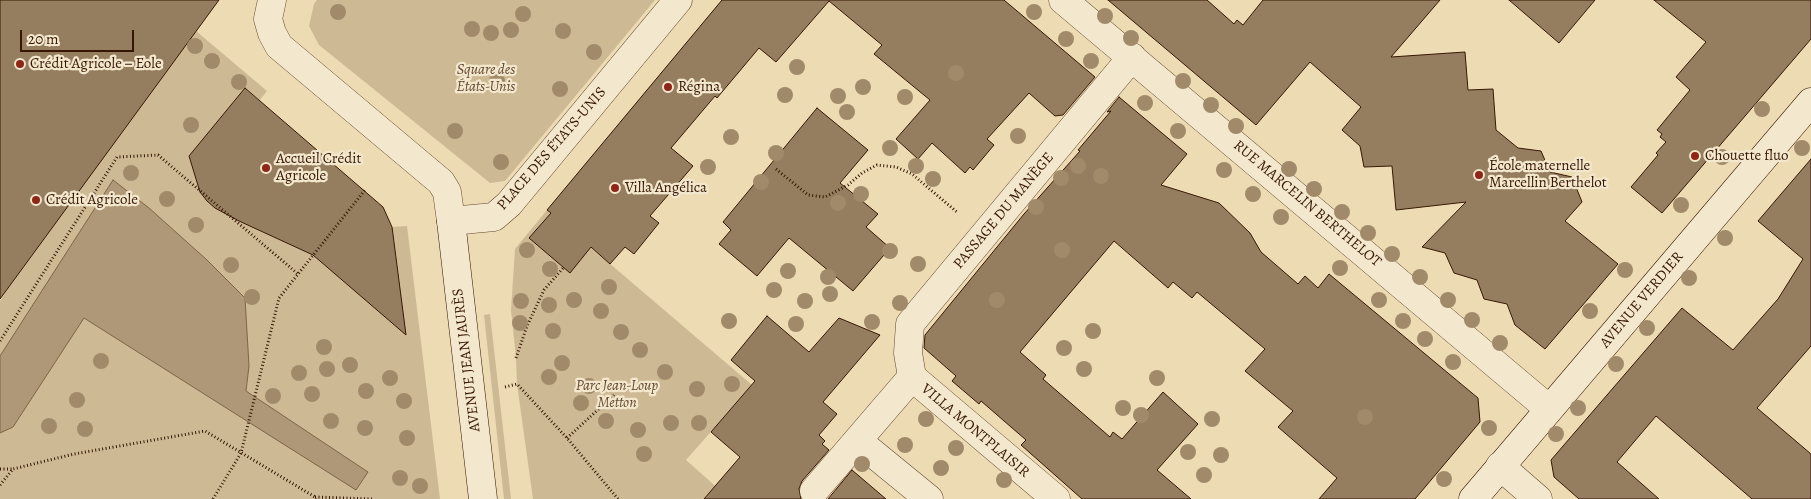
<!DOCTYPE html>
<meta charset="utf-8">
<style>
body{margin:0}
#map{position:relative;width:1811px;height:499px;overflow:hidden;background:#ecdbb3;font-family:Alegreya,serif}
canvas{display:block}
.scale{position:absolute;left:20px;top:30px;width:114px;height:22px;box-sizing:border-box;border:2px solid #371703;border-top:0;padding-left:6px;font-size:15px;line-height:18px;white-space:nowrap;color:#371703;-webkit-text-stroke:4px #f3e8ce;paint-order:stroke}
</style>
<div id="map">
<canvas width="1811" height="499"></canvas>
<div class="scale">20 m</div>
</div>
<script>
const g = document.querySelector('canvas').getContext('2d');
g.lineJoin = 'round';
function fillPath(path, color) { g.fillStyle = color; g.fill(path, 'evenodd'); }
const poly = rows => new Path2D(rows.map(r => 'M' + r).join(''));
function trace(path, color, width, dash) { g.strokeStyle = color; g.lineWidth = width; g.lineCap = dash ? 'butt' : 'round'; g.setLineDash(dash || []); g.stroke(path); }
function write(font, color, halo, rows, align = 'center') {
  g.font = font + ' Alegreya,serif'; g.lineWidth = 4.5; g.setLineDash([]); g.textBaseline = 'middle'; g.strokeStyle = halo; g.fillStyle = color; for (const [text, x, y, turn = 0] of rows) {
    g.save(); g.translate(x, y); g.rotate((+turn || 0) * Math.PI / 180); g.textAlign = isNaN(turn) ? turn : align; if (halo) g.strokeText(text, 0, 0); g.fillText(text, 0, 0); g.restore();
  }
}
fillPath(poly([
 [317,0,655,0,505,181,490,183,319,45,309,26,314,4],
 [196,31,267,91,260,100,245,88,189,156,200,192,207,201,239,221,294,246,298,241,403,322,392,227,407,226,440,499,0,499,0,301,13,281],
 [547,210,752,385,686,460,730,499,533,499,517,384,516,358,511,310,515,249],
 [490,314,511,499,504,499,484,315]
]), '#cdba95');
const water = poly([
 [113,180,149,208,207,260,245,298,249,366,246,391,368,472,356,490,84,318,13,427,0,433,0,356,113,180]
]);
fillPath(water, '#ae9877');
trace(water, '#7e6449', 1);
const building = poly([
 [0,0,219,0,0,299,0,0],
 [722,0,1004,0,1095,77,1063,115,1055,116,1029,93,987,139,994,145,973,170,970,167,965,173,932,143,918,159,896,139,930,100,874,54,882,45,829,1,776,62,759,48,717,98,715,96,671,148,693,166,650,216,659,223,634,254,625,247,610,264,591,247,570,273,529,238,551,213,547,210,722,0],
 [1108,0,1207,0,1234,24,1237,20,1243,25,1263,0,1440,0,1391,57,1465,52,1468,90,1493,89,1496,130,1518,148,1541,151,1550,172,1572,177,1582,202,1565,221,1618,264,1545,349,1515,325,1507,304,1484,299,1477,280,1454,273,1445,253,1422,247,1466,202,1396,210,1392,166,1364,167,1360,146,1342,130,1361,107,1310,62,1256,125,1108,0],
 [1509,0,1595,0,1559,43,1509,0],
 [1654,0,1811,0,1811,39,1662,213,1631,187,1658,155,1656,153,1666,142,1660,137,1662,134,1657,130,1690,90,1676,77,1706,42,1654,0],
 [245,88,383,207,392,227,406,335,313,255,239,221,215,208,207,201,200,192,189,156,245,88],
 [1119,97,1187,154,1161,185,1219,203,1250,233,1261,252,1298,284,1305,276,1318,288,1329,274,1478,398,1480,422,1415,499,1319,499,1337,478,1278,427,1293,411,1245,371,1265,349,1197,292,1192,298,1173,282,1168,288,1114,241,1020,352,1046,375,1043,379,1110,437,1113,432,1122,439,1163,392,1198,424,1157,470,1191,499,1082,499,1021,445,1026,440,981,401,979,404,952,381,956,376,924,348,925,335,1024,214,1080,151,1078,150,1111,111,1107,112,1119,97],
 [817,108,868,150,840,183,878,214,866,227,890,248,853,291,789,238,757,276,719,244,731,230,723,222,817,108],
 [1811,159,1811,346,1757,408,1811,454,1811,499,1752,499,1656,416,1617,462,1659,499,1579,499,1554,477,1551,460,1682,308,1733,350,1778,299,1803,259,1758,221,1811,159],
 [767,316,809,352,839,318,880,335,823,402,837,414,819,435,825,441,822,444,829,450,802,481,799,489,801,499,704,499,740,457,711,432,755,381,731,360,767,316],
 [852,470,886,499,828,499,852,470]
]);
fillPath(building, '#957d5f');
trace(building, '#371703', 1);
const street = poly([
 [272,0,268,19,272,33,279,46,441,182,447,192,451,221,494,217,509,204,678,0],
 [1063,0,1549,409],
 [912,377,908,353,910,324,1132,57],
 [912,377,1056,499],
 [858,441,929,499],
 [1500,466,1538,499],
 [814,491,912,377]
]);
const secondary = poly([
 [451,221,483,499],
 [1473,499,1811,102]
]);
trace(street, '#64482f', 29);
trace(secondary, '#371703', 29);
trace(poly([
 [776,169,808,195,825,197,848,185,862,173,877,165,896,167,912,174,958,213],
 [0,341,117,157,158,155,298,274],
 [516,358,527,326,544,290,564,267],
 [505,387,517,384,567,438,618,499],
 [567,438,614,395],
 [0,469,12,469],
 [0,485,13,469,74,454,205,431,315,497,316,499],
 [315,497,372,499],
 [213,499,241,453,279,298,365,190]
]), '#371703', 3, [1, 2.5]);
trace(street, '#f3e8ce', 28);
trace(secondary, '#f3e8ce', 28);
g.fillStyle = '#a18a6a';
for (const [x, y] of [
 [338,12],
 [1034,12],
 [523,14],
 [1105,16],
 [472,29],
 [511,30],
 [563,31],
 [491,33],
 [1131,38],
 [1066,39],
 [195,46],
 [594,52],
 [212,61],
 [1091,61],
 [797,67],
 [956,73],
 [497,81],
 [1183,81],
 [239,82],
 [863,87],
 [560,89],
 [785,95],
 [838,96],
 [905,97],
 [1145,103],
 [1211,105],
 [1762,109],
 [847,112],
 [191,125],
 [1236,126],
 [455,131],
 [1178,131],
 [1018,136],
 [731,137],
 [890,148],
 [1802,148],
 [776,153],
 [1722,157],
 [501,162],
 [916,166],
 [1078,166],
 [708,167],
 [1289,169],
 [1224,170],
 [131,173],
 [1101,176],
 [1061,178],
 [933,179],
 [761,182],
 [1314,189],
 [861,194],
 [1253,194],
 [167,199],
 [838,203],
 [1681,205],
 [1036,207],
 [1342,212],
 [1281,217],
 [196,225],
 [1368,233],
 [1725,238],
 [527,250],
 [1062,250],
 [890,251],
 [1392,254],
 [918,264],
 [231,265],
 [1340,268],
 [550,269],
 [1625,270],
 [788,271],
 [828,277],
 [1420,277],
 [1689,278],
 [609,287],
 [774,290],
 [830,294],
 [252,297],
 [574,300],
 [997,300],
 [1379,300],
 [1448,300],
 [521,301],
 [805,301],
 [900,303],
 [549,305],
 [601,311],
 [1590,311],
 [1472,320],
 [729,321],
 [1403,321],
 [872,322],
 [520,323],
 [796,324],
 [1647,328],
 [553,331],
 [1093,331],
 [621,332],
 [1425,339],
 [1500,343],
 [324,347],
 [1064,348],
 [640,350],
 [101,361],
 [1453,362],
 [562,363],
 [1616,364],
 [350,365],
 [327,369],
 [1084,369],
 [665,372],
 [299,373],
 [549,377],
 [390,378],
 [1157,378],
 [732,384],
 [589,386],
 [697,389],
 [366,391],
 [312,394],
 [273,396],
 [77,400],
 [404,401],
 [581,403],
 [1123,408],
 [1578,408],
 [1141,415],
 [1365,417],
 [926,419],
 [1212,419],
 [331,421],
 [606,421],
 [671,423],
 [699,423],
 [49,426],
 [365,428],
 [1489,428],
 [85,429],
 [638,430],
 [1556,434],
 [407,438],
 [905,445],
 [956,448],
 [1188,452],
 [644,454],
 [1221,455],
 [862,464],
 [941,468],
 [1204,475],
 [400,478],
 [1444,479],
 [1004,480],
 [420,486]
]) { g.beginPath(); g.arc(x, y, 8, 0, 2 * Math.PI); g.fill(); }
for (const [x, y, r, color] of [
 [20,64,5,"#8f2418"],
 [668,87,5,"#8f2418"],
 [1695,156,5,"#8f2418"],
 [266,168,5,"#8f2418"],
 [1479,175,5,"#8f2418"],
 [615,188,5,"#8f2418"],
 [36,200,5,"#8f2418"]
]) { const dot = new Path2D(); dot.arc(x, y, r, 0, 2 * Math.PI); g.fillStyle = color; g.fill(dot); trace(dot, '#f3e8ce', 2); }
write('15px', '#371703', '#f3e8ce', [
 ["Crédit Agricole − Eole",30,64],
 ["Régina",678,87],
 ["Chouette fluo",1705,156],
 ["Accueil Crédit",276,159],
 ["Agricole",276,176],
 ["École maternelle",1489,166],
 ["Marcellin Berthelot",1489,183],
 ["Villa Angélica",625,188],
 ["Crédit Agricole",46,200]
], 'left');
write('italic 15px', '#64482f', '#f3e8ce', [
 ["Square des",486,70],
 ["États-Unis",486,87],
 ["Parc Jean-Loup",617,386],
 ["Metton",617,403]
]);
write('15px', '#371703', '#f3e8ce', [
 ["PLACE DES ÉTATS-UNIS",552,149,-49],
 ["RUE MARCELIN BERTHELOT",1307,204,40],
 ["PASSAGE DU MANÈGE",1004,211,-50],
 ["AVENUE VERDIER",1642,300,-50],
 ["AVENUE JEAN JAURÈS",467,360,-97],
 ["VILLA MONTPLAISIR",975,431,40]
]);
</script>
